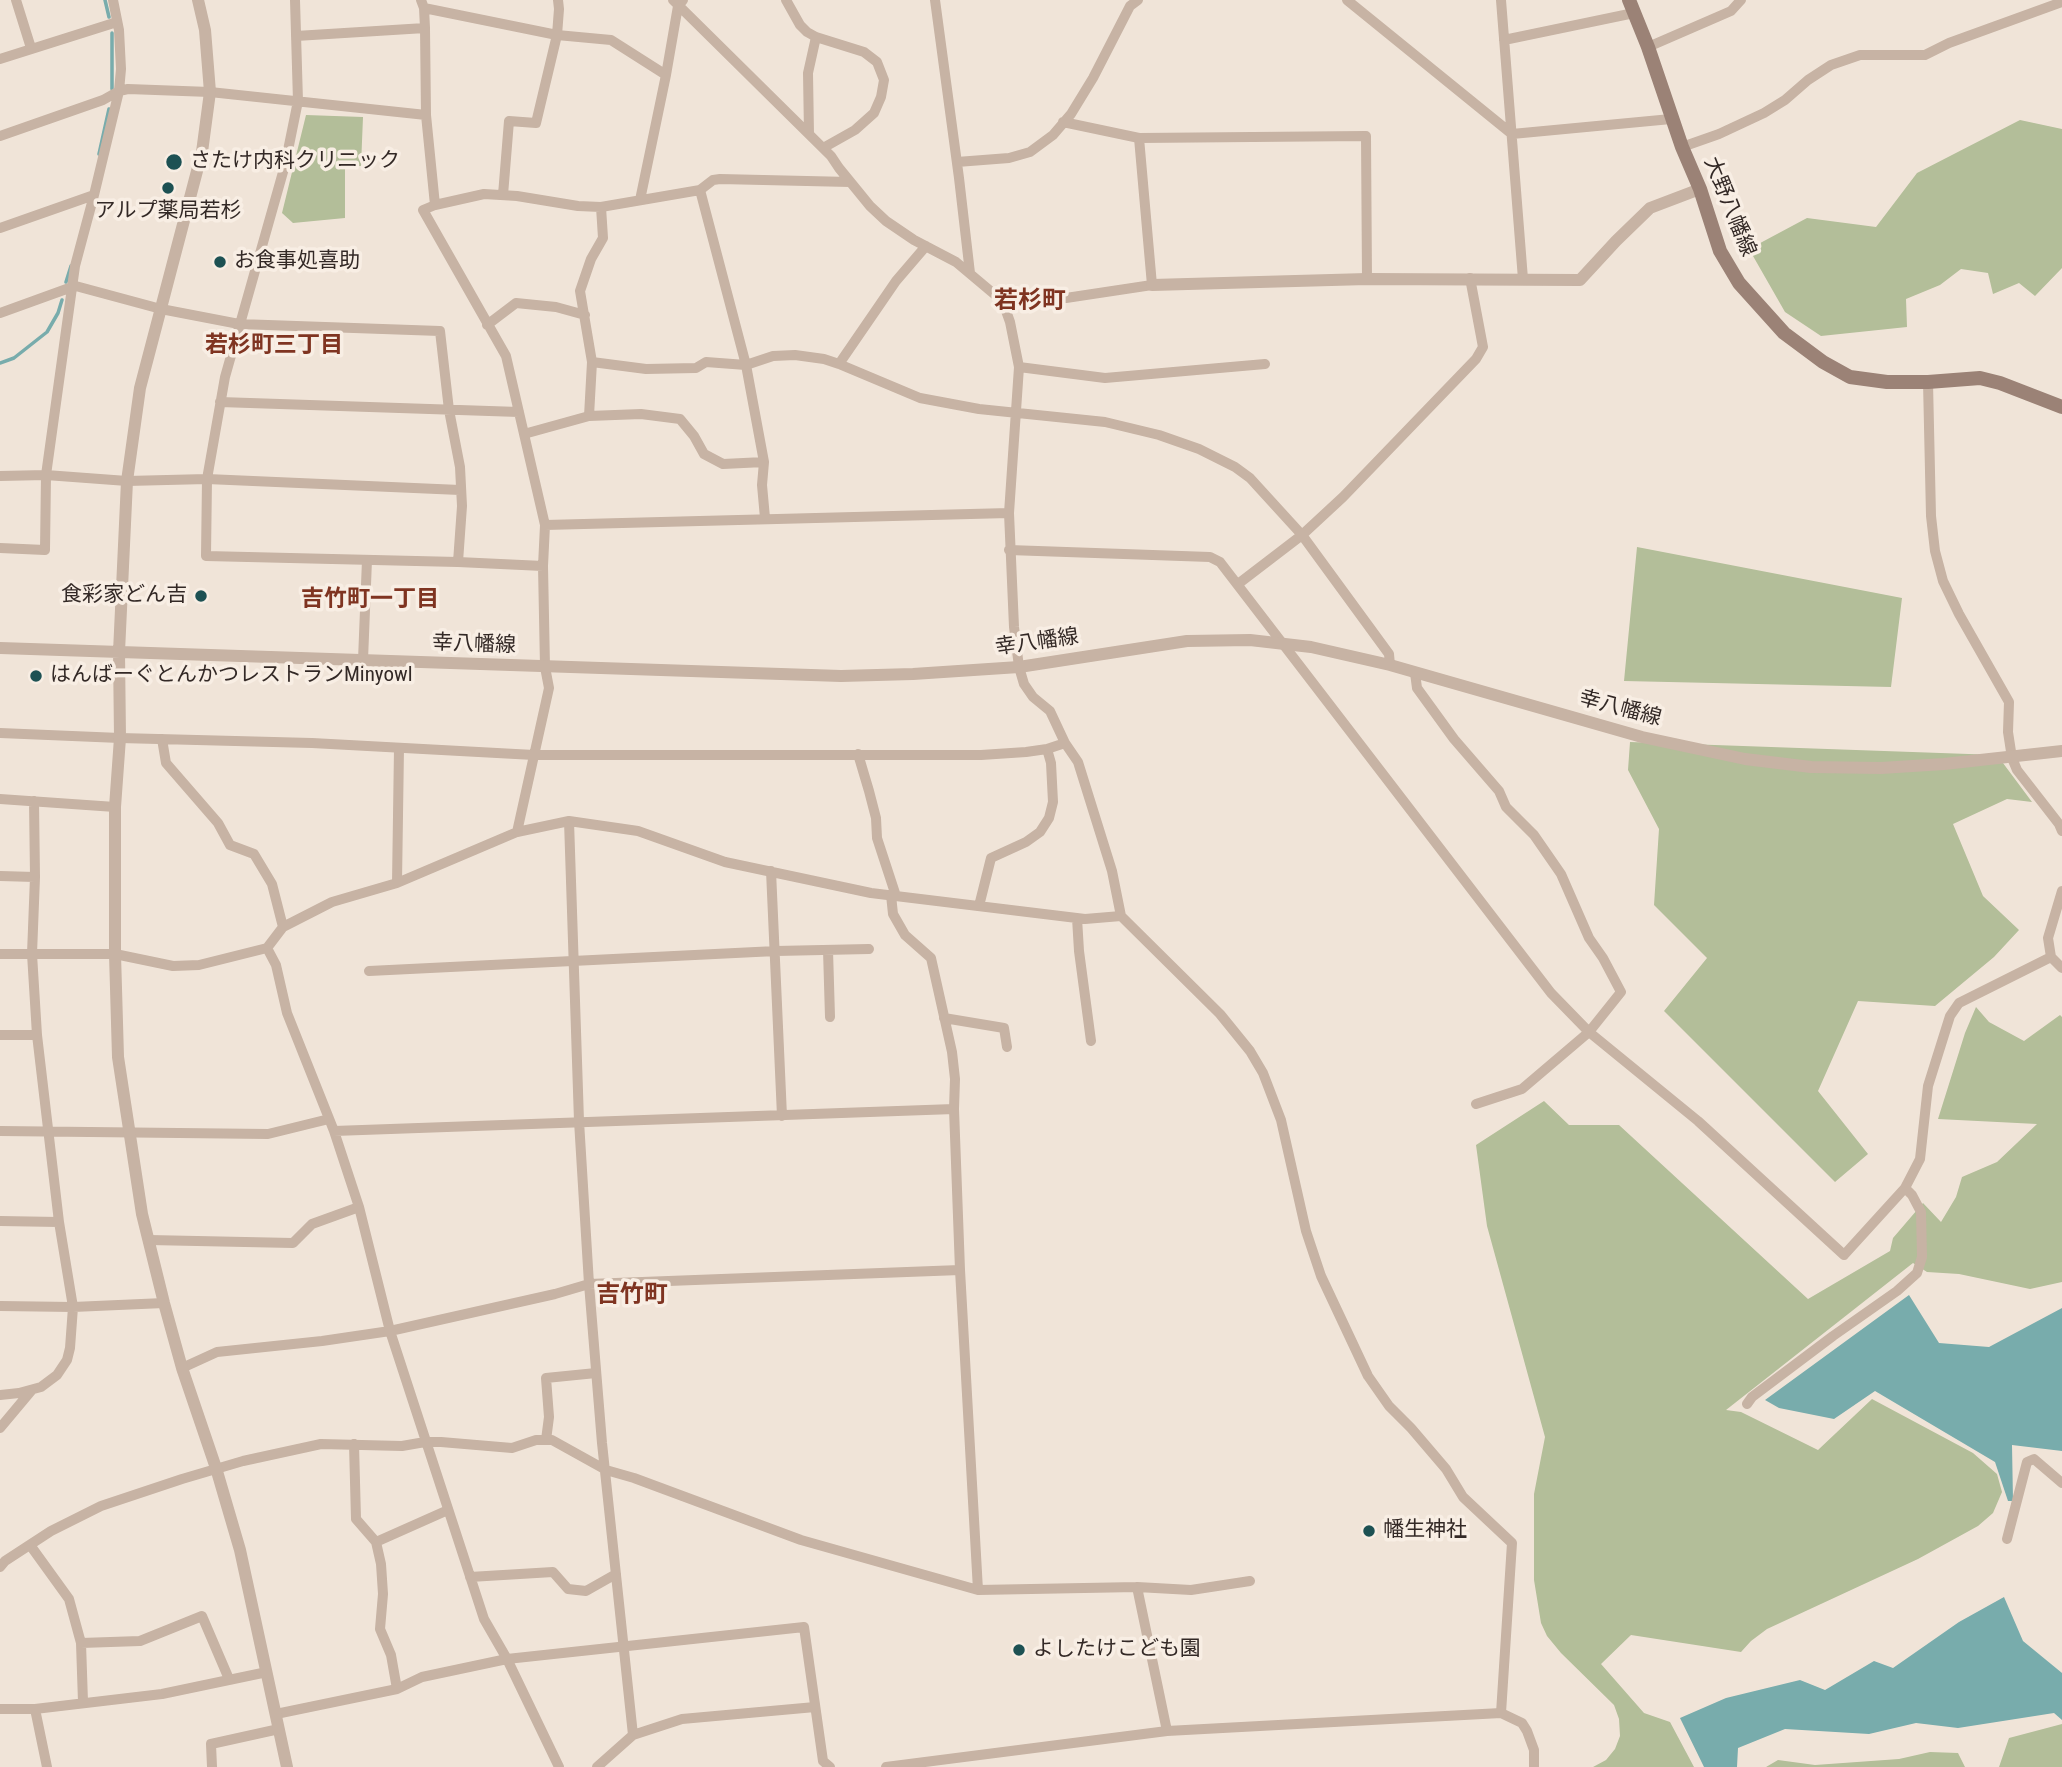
<!DOCTYPE html>
<meta charset="utf-8">
<style>
body{margin:0}
canvas{display:block;background:#f0e4d8}
</style>
<canvas width="2062" height="1767"></canvas>
<script>
const g = document.querySelector('canvas').getContext('2d');
g.lineJoin = 'round';
function fillPath(path, color) { g.fillStyle = color; g.fill(path, 'evenodd'); }
const poly = rows => new Path2D(rows.map(r => 'M' + r).join(''));
function trace(path, color, width, dash) { g.strokeStyle = color; g.lineWidth = width; g.lineCap = dash ? 'butt' : 'round'; g.setLineDash(dash || []); g.stroke(path); }
function write(font, color, halo, rows, align = 'center') {
  g.font = font + ' "Roboto Condensed","Noto Sans JP",sans-serif'; g.lineWidth = 7; g.setLineDash([]); g.textBaseline = 'middle'; g.strokeStyle = halo; g.fillStyle = color; for (const [text, x, y, turn = 0] of rows) {
    g.save(); g.translate(x, y); g.rotate((+turn || 0) * Math.PI / 180); g.textAlign = isNaN(turn) ? turn : align; if (halo) g.strokeText(text, 0, 0); g.fillText(text, 0, 0); g.restore();
  }
}
fillPath(poly([
 [306,115,363,117,361,166,345,166,345,218,293,223,282,213],
 [2020,120,2062,129,2062,268,2035,296,2019,283,1993,294,1988,273,1961,269,1940,285,1906,299,1907,327,1821,336,1785,312,1749,249,1807,218,1876,227,1917,173],
 [1637,547,1902,598,1891,687,1624,681],
 [1630,742,1997,755,2032,802,2007,799,1953,824,1983,896,2019,930,1994,957,1935,1006,1858,1001,1818,1091,1868,1154,1835,1182,1664,1011,1707,958,1654,905,1659,829,1628,770],
 [1976,1007,1989,1022,2024,1041,2060,1015,2062,1017,2062,1282,2030,1289,1959,1274,1927,1272,1913,1263,1726,1410,1741,1412,1818,1450,1872,1399,1973,1453,1997,1474,2002,1492,1993,1513,1978,1526,1918,1559,1767,1629,1751,1641,1741,1652,1631,1635,1601,1664,1644,1713,1670,1722,1694,1767,1593,1767,1606,1760,1615,1749,1620,1736,1619,1719,1614,1705,1561,1653,1547,1636,1541,1623,1534,1580,1534,1494,1545,1437,1487,1226,1476,1145,1544,1101,1569,1125,1619,1125,1808,1299,1890,1251,1893,1238,1923,1203,1941,1222,1956,1197,1962,1177,1997,1162,2037,1124,1938,1119,1965,1033],
 [2062,1724,2062,1767,1999,1767,2009,1738],
 [1930,1752,1958,1753,1965,1767,1766,1767,1778,1760,1815,1765,1899,1759]
]), '#b3be99');
fillPath(poly([
 [1909,1295,1939,1343,1989,1347,2062,1308,2062,1451,2012,1445,2013,1501,2008,1501,1995,1462,1875,1391,1834,1419,1779,1408,1765,1400],
 [2004,1597,2023,1641,2062,1673,2062,1720,2054,1713,1958,1728,1916,1723,1869,1734,1785,1729,1738,1748,1737,1767,1704,1767,1680,1718,1726,1698,1800,1680,1825,1690,1874,1661,1893,1668,1959,1622]
]), '#78acac');
trace(poly([
 [105,0,109,17],
 [112,89,112,33],
 [99,154,109,109],
 [66,282,71,266],
 [0,363,14,358,47,332,58,313,62,300]
]), '#78acac', 3.5);
trace(poly([
 [16,0,31,48],
 [295,0,298,101,285,165,225,377,207,479,206,556,458,562],
 [421,0,424,8,425,28,426,115,435,205],
 [673,0,831,156,839,168,870,206,886,221,914,240,956,262,1000,299,1005,308,1010,322,1019,367,1009,513,1014,627,1019,667,1024,684,1033,697,1050,711,1065,743,1078,762,1112,871,1121,916,1220,1014,1250,1051,1263,1073,1281,1120,1306,1231,1321,1276,1368,1376,1389,1406,1411,1428,1446,1469,1463,1497,1512,1543,1501,1713],
 [786,0,800,25,807,32,816,37,864,52,877,62,884,80,881,97,874,113,855,130,823,148],
 [935,0,959,178,970,273],
 [1347,0,1512,134,1671,119],
 [1501,0,1523,279],
 [424,8,557,35,611,40,666,75],
 [296,36,425,28],
 [1504,40,1634,13],
 [1648,47,1731,11,1741,0],
 [0,59,117,22],
 [1063,122,1139,138,1366,136,1367,279],
 [809,134,808,73,816,37],
 [0,136,103,100,119,91,128,89,210,92,426,115],
 [1682,147,1719,134,1764,113,1785,100,1808,80,1831,65,1860,55,1925,55,1949,43,2062,2],
 [957,162,1009,158,1030,152,1053,135,1071,114,1093,78,1130,6,1138,0],
 [700,190,746,365,764,462,762,485,765,518],
 [503,195,509,121,536,123,557,35,559,9,558,0],
 [640,200,666,75,678,6,683,0],
 [0,228,94,195],
 [72,285,161,309,239,324,440,331,449,410,460,467,462,506,458,562,543,566],
 [1000,299,1066,298,1152,285,1139,138],
 [0,313,72,287],
 [487,325,516,303,556,307,585,315],
 [592,362,580,291,591,259,603,238,601,207],
 [839,364,896,281,926,246],
 [1019,367,1105,378,1265,364],
 [1928,382,1931,516,1935,551,1943,581,1959,614,2009,702,2008,732,2012,758,2017,770,2059,824,2062,831],
 [220,402,519,412],
 [589,416,592,362,646,369,696,368,706,362,746,365,773,356,795,355,824,359,839,364,920,398,979,409,1105,422,1159,435,1199,449,1235,467,1250,478,1302,535,1389,654,1390,665],
 [524,434,589,416,641,414,680,419,694,436,704,454,723,464,764,462],
 [0,476,46,475,127,481,207,479,460,490],
 [545,525,1009,513],
 [0,548,45,550,46,475,75,266,94,195,119,91,121,69,119,30,113,0],
 [1009,550,1210,557,1220,562,1551,993,1589,1032,1698,1121,1844,1255,1905,1188,1920,1159,1928,1086,1950,1016,1959,1003,2051,957],
 [1238,584,1302,535,1343,497,1476,359,1483,347,1470,278],
 [363,660,367,560],
 [1415,673,1417,688,1454,739,1499,791,1506,807,1534,835,1561,874,1589,938,1603,958,1621,992,1589,1032,1522,1089,1476,1104],
 [0,733,120,738,312,743,534,755,981,755,1026,752,1047,749,1065,743],
 [162,739,166,763,218,823,230,845,254,854,272,884,283,927],
 [858,754,869,791,876,818,877,838,896,896],
 [0,799,115,807],
 [569,821,579,1121,589,1284,602,1443,633,1735],
 [517,832,549,688,545,667,543,566,545,525,506,356,423,210,435,205,484,194,517,196,578,206,601,207,700,190,713,180,720,179,850,182],
 [771,871,782,1116],
 [0,876,35,877],
 [397,883,399,748],
 [2062,891,2048,938,2051,957,2062,968],
 [891,895,893,914,905,935,931,958,952,1052,955,1079,954,1109,960,1270,978,1590],
 [979,906,991,858,1026,842,1040,832,1049,818,1053,802,1051,763,1047,749],
 [1077,918,1079,951,1091,1041],
 [267,948,276,965,287,1013,334,1131,359,1207,390,1331,484,1619,507,1659,559,1767],
 [828,950,830,1017],
 [0,954,115,954,173,966,199,965,267,948,283,927,332,902,397,883,517,832,569,821,638,831,725,862,871,893,1085,919,1121,916],
 [369,971,776,951,869,949],
 [944,1018,1004,1028,1007,1047],
 [0,1035,37,1035],
 [0,1131,268,1134,329,1119],
 [334,1131,954,1109],
 [0,1221,59,1222],
 [149,1240,293,1243,312,1224,359,1207],
 [0,1306,73,1307,164,1303],
 [182,1368,217,1352,322,1341,390,1331,555,1294,589,1284,960,1270],
 [0,1395,19,1393,41,1387,57,1375,67,1360,70,1348,73,1307,59,1222,37,1035,32,954,35,877,34,801],
 [1747,1404,1752,1397,1833,1336,1897,1291,1917,1273,1922,1257,1921,1212,1912,1195,1905,1188],
 [0,1428,31,1391],
 [546,1440,549,1417,546,1378,596,1373],
 [354,1444,356,1519,376,1542,381,1564,383,1594,380,1629,391,1655,397,1689],
 [2007,1539,2027,1462,2034,1459,2062,1483],
 [376,1542,448,1510],
 [30,1545,69,1599,81,1643,83,1702],
 [0,1567,5,1561,51,1531,101,1506,182,1479,243,1461,321,1444,402,1446,425,1442,441,1442,512,1448,536,1440,552,1440,606,1470,634,1478,801,1540,978,1590,1137,1587,1191,1590,1250,1581],
 [470,1577,553,1572,568,1589,586,1591,616,1574],
 [1137,1587,1167,1731],
 [81,1643,140,1641,202,1616,229,1679],
 [0,1709,35,1709,162,1694,267,1672],
 [35,1709,47,1767],
 [276,1714,397,1689,422,1677,507,1659,804,1627,823,1761,830,1767],
 [212,1767,211,1744,279,1729],
 [597,1767,633,1735,682,1719,815,1707],
 [886,1767,1167,1731,1501,1713,1522,1723,1527,1731,1534,1750,1534,1767]
]), '#c7b3a4', 10);
trace(poly([
 [198,0,205,30,210,92,202,152,140,388,127,481,119,652,120,738,115,807,115,954,118,1057,142,1214,164,1303,182,1368,216,1468,240,1550,287,1767],
 [1152,285,1367,279,1580,280,1616,241,1650,208,1700,189],
 [0,648,841,676,913,674,1019,667,1187,641,1250,640,1311,647,1390,665,1642,737,1745,759,1811,767,1881,768,1944,764,2062,751]
]), '#c7b3a4', 12);
trace(poly([
 [1629,0,1648,47,1682,147,1700,189,1720,251,1739,283,1784,333,1823,362,1850,377,1887,382,1928,382,1980,378,2000,383,2062,407]
]), '#9b8276', 14);
for (const [x, y, r, color] of [
 [174,162,9,"#1d5153"],
 [168,188,7,"#1d5153"],
 [220,262,7,"#1d5153"],
 [201,596,7,"#1d5153"],
 [36,676,7,"#1d5153"],
 [1369,1531,7,"#1d5153"],
 [1019,1650,7,"#1d5153"]
]) { const dot = new Path2D(); dot.arc(x, y, r, 0, 2 * Math.PI); g.fillStyle = color; g.fill(dot); trace(dot, '#f8eee4', 2.5); }
write('21px', '#332926', '#f8eee4', [
 ["さたけ内科クリニック",190,162],
 ["アルプ薬局若杉",168,212,"center"],
 ["お食事処喜助",234,262],
 ["食彩家どん吉",187,596,"right"],
 ["はんばーぐとんかつレストランMinyowl",50,676],
 ["幡生神社",1383,1531],
 ["よしたけこども園",1033,1650]
], 'left');
write('21px', '#332926', '#f8eee4', [
 ["大野八幡線",1729,207,68],
 ["幸八幡線",1037,643,-8],
 ["幸八幡線",474,645,2],
 ["幸八幡線",1620,709,15]
]);
write('bold 23px', '#7f3421', '#f8eee4', [
 ["若杉町三丁目",274,346],
 ["吉竹町一丁目",370,600]
]);
write('bold 24px', '#7f3421', '#f8eee4', [
 ["若杉町",1030,302],
 ["吉竹町",632,1296]
]);
</script>
